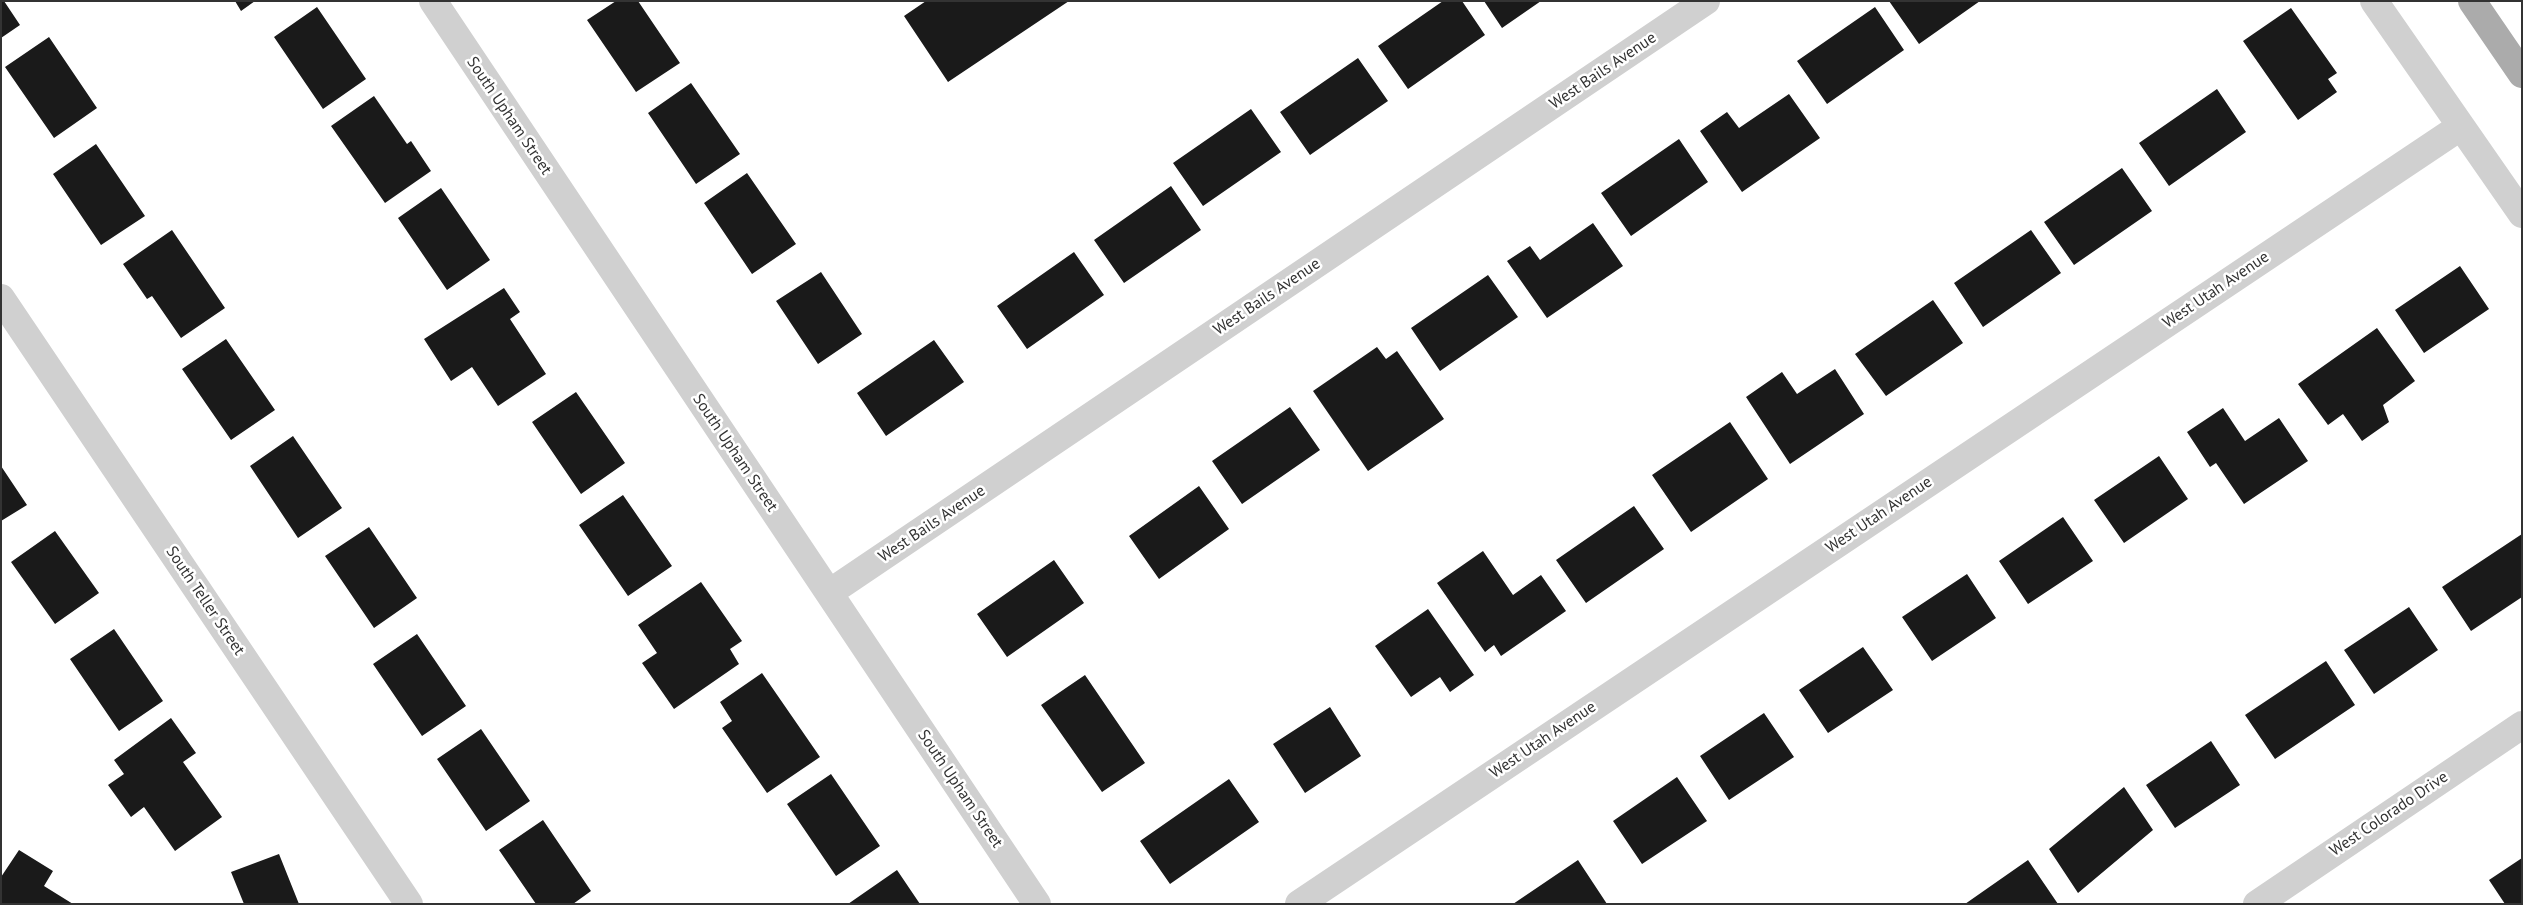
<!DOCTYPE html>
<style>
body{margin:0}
#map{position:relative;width:2523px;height:905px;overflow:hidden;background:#fff;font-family:"PT Sans",sans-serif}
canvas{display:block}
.frame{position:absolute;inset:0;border:2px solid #333;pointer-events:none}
</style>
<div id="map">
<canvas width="2523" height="905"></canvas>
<div class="frame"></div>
</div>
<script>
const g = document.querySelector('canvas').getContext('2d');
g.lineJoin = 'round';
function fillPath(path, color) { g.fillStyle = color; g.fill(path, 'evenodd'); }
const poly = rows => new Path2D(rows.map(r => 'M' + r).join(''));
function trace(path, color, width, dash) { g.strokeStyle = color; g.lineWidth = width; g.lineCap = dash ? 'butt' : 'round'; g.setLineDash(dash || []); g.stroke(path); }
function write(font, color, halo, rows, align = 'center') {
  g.font = font + ' "PT Sans",sans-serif'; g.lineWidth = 5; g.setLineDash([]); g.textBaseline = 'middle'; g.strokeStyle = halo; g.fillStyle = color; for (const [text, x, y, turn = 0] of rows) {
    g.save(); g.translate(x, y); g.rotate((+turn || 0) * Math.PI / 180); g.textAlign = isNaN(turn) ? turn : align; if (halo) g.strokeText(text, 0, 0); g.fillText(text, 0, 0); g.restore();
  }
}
fillPath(poly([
 [1,1,4,1,20,25,1,38],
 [235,1,255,1,241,11],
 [616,1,638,1,680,63,636,92,587,20],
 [926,1,1069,1,948,82,904,16],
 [1443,1,1462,1,1485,35,1408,89,1378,46],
 [1484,1,1541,1,1502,28],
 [1889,1,1980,1,1919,44],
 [317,7,366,79,323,109,274,37],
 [1875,7,1904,50,1827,104,1797,61],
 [2291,8,2337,73,2328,79,2337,92,2298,120,2243,41],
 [49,37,97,108,54,138,5,67],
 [1358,58,1388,101,1310,155,1280,112],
 [691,83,740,154,696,184,648,113],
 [2217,89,2246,132,2169,186,2139,143],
 [1789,94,1820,138,1742,192,1700,131,1727,112,1739,128],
 [374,96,407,144,411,141,431,171,385,203,331,126],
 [1251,109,1281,152,1203,206,1173,163],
 [1679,139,1708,182,1631,236,1601,193],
 [96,144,145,216,101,245,53,174],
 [2122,168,2152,211,2074,265,2044,222],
 [747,173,796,244,752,274,704,203],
 [1171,186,1201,230,1124,283,1094,240],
 [441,188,490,260,447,290,398,218],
 [1593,223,1623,266,1547,318,1507,261,1530,246,1540,260],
 [172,230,225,308,181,338,152,296,147,299,123,264],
 [2031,230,2061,273,1983,327,1954,283],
 [1074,252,1104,295,1027,349,997,306],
 [2460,266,2489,309,2424,353,2395,310],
 [821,272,862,334,818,364,776,301],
 [1488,275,1518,317,1440,371,1411,328],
 [504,288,520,312,510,319,546,374,498,406,472,367,451,381,424,339],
 [1933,300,1963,343,1886,396,1855,354],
 [2377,328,2415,381,2383,405,2389,422,2362,441,2343,414,2328,425,2298,384],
 [226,339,275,410,231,440,182,369],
 [934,340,964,382,886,436,857,393],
 [1377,347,1386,359,1397,351,1444,419,1368,471,1313,391],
 [1835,369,1864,414,1790,464,1746,397,1782,372,1797,394],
 [576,392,625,463,581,494,532,422],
 [1290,407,1320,450,1242,504,1212,461],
 [2223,408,2245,441,2279,418,2308,461,2244,504,2216,463,2210,467,2187,432],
 [1730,422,1768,479,1691,532,1652,475],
 [293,436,342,508,298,538,250,466],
 [2159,456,2188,499,2124,543,2094,500],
 [1,466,27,505,1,521],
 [1199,486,1229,529,1159,579,1129,536],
 [623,495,672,566,628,596,579,525],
 [1634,506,1664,549,1586,603,1556,560],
 [2063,517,2093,561,2028,604,1999,561],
 [369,527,417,598,374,628,325,556],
 [55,531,99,593,55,624,11,562],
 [2522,534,2522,597,2471,631,2442,587],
 [1483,551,1513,595,1541,575,1566,611,1501,656,1494,645,1485,652,1437,583],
 [1054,560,1084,603,1007,657,977,614],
 [1967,574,1996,618,1932,661,1902,617],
 [701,582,742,641,730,649,739,664,674,709,642,663,657,653,638,625],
 [2409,607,2438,650,2374,694,2344,650],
 [1428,609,1474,675,1450,692,1440,677,1411,697,1375,646],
 [114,629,163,701,119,731,70,659],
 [417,634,466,706,422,736,373,664],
 [1863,647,1893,690,1828,733,1799,690],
 [2326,661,2355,705,2275,759,2245,715],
 [762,673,820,757,767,793,722,728,732,721,720,702],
 [1085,675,1145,763,1102,792,1041,705],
 [1330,707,1361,756,1305,793,1273,744],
 [1764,713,1794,757,1729,800,1700,756],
 [171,718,196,753,183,762,222,817,175,851,144,807,131,817,108,785,124,774,114,760],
 [481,729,530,801,486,831,437,759],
 [2211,741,2240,785,2175,828,2146,785],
 [831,774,880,846,836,876,787,804],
 [1677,777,1707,821,1642,864,1613,821],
 [1229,779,1259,822,1170,884,1140,841],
 [2124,787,2153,830,2078,893,2049,849],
 [543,820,591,891,573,904,536,904,499,850],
 [19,850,53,871,44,886,73,904,1,904,1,877],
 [279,854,299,904,244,904,231,872],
 [2522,858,2522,904,2505,904,2489,880],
 [1578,860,1607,904,1513,904],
 [2028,860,2058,904,1965,904],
 [897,870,920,904,848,904]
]), '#1a1a1a');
trace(poly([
 [433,1,1037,904],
 [2374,1,2522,214],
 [1,298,409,904],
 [829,593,1706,1],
 [1299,904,2460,127],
 [2257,904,2522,725]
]), '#d0d0d0', 28);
trace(poly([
 [2472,1,2522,74]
]), '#ababab', 28);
write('16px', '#333', '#fff', [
 ["West Bails Avenue",1603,71,-34],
 ["South Upham Street",509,116,56],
 ["West Utah Avenue",2216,290,-34],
 ["West Bails Avenue",1267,297,-34],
 ["South Upham Street",735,453,56],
 ["West Utah Avenue",1879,515,-34],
 ["West Bails Avenue",932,524,-34],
 ["South Teller Street",205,601,56],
 ["West Utah Avenue",1543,740,-34],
 ["South Upham Street",960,789,56],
 ["West Colorado Drive",2389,814,-34]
]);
</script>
